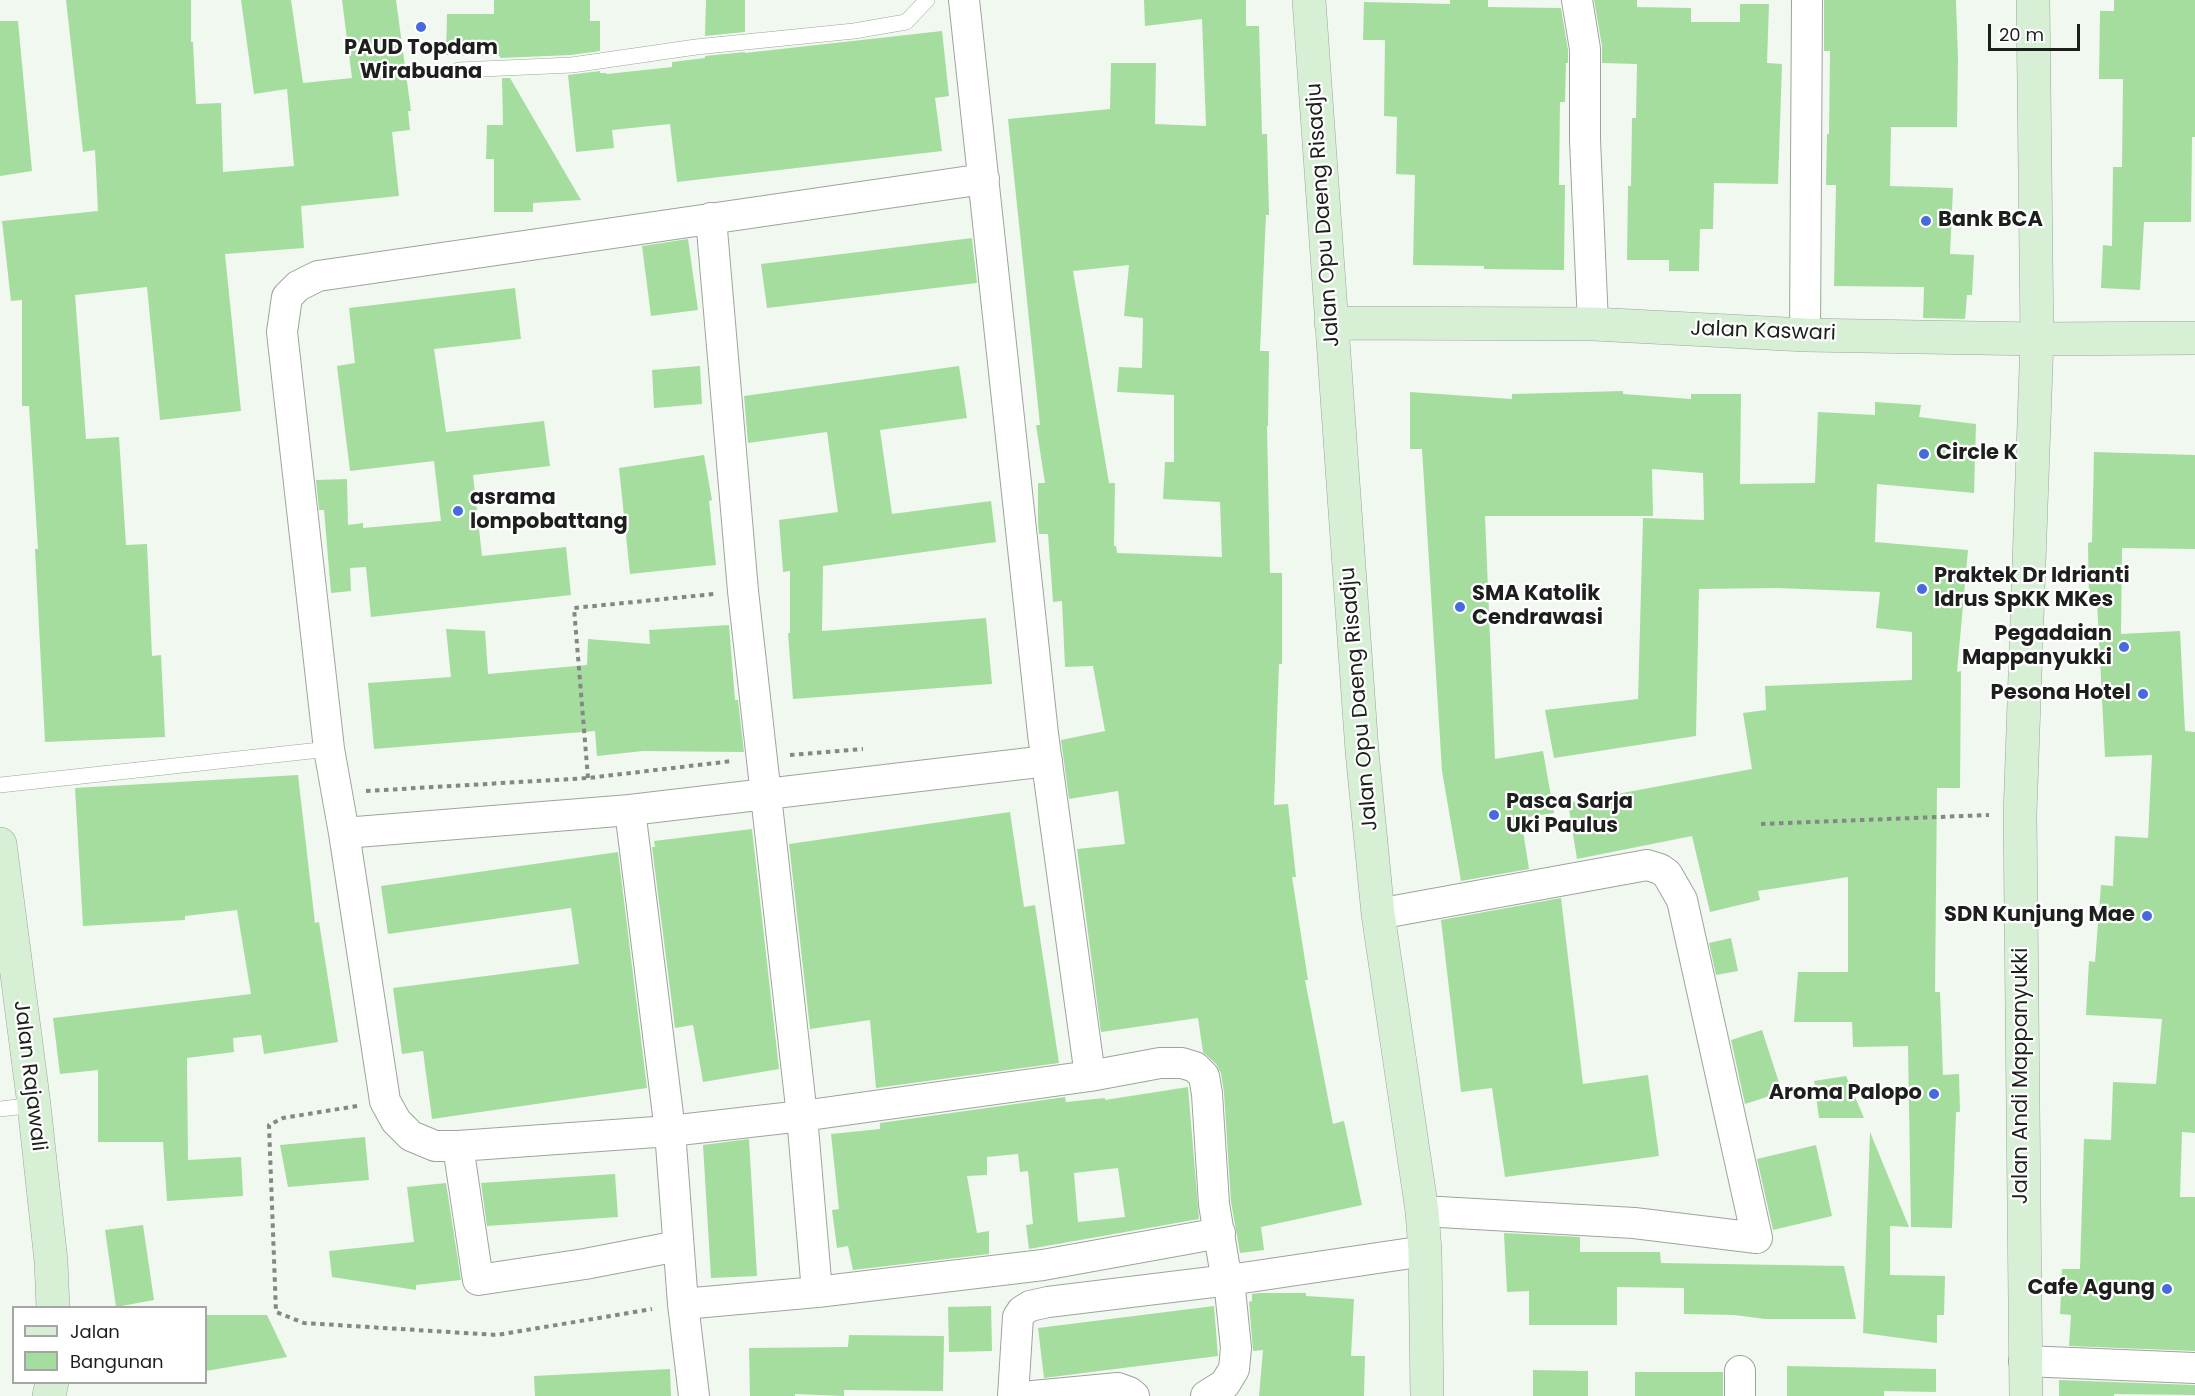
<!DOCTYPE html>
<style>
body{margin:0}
#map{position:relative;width:2195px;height:1396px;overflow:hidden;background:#f1f8f0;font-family:Poppins,sans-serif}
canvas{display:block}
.legend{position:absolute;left:12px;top:1306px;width:195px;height:78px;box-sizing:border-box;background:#fff;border:2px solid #a5a5a5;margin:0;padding:8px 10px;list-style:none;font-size:18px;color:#1d1f1d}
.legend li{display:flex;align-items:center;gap:12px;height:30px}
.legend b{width:30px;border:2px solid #a5a5a5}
.scale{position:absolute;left:1988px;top:24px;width:92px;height:27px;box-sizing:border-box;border:3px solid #1d1f1d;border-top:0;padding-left:8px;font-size:18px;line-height:21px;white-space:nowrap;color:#1d1f1d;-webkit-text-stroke:4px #fff;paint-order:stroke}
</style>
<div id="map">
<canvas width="2195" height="1396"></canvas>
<ul class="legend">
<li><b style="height:8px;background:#d6efd5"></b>Jalan</li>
<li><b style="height:16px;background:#a5dd9f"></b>Bangunan</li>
</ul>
<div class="scale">20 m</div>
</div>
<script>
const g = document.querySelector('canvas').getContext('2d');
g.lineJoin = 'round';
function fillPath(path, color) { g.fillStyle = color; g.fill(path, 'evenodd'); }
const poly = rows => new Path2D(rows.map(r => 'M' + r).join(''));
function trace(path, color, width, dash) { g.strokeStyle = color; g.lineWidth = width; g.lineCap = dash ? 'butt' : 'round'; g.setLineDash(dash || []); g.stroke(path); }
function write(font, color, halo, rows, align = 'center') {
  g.font = font + ' Poppins,sans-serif'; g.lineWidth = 4.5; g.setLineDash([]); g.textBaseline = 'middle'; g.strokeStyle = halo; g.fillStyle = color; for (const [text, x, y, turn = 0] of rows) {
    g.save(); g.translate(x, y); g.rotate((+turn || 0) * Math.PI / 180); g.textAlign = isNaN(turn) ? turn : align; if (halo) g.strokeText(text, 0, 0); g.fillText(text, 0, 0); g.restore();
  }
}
fillPath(poly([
 [66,0,191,0,191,42,193,42,196,104,221,103,223,172,294,166,287,89,254,94,241,0,291,0,303,83,352,78,342,0,396,0,411,111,408,111,410,130,392,132,399,196,301,206,304,248,225,254,241,411,160,420,147,287,75,295,86,439,119,437,126,545,147,544,152,656,161,655,165,737,45,742,35,549,38,549,29,406,22,406,22,300,11,301,2,221,98,211,95,150,83,152],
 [494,0,590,0,590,21,600,21,600,51,571,55,500,58,500,56,446,55,447,14,494,14],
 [706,0,745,0,745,32,705,36],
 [1144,0,1246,0,1246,26,1259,26,1262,134,1267,134,1269,215,1266,215,1260,351,1269,351,1268,426,1267,426,1270,573,1282,573,1282,664,1279,664,1274,805,1288,804,1296,877,1292,877,1308,980,1305,980,1333,1124,1344,1121,1362,1205,1261,1227,1264,1250,1240,1253,1231,1202,1224,1093,1221,1073,1216,1064,1203,1052,1198,1018,1101,1032,1077,849,1125,844,1118,791,1069,799,1061,740,1105,731,1093,666,1065,667,1062,601,1053,602,1048,534,1039,534,1038,523,1038,483,1045,483,1036,425,1040,425,1008,119,1110,109,1111,63,1156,63,1155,124,1206,126,1202,19,1145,26],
 [1129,265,1124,316,1143,318,1142,368,1119,367,1117,392,1174,395,1174,462,1165,462,1163,499,1220,502,1222,557,1117,553,1116,546,1114,546,1115,483,1109,483,1073,271],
 [1450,0,1488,0,1488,7,1561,8,1568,50,1568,63,1566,63,1565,102,1560,102,1559,185,1565,185,1564,270,1484,269,1484,266,1413,265,1415,175,1396,174,1397,117,1384,116,1385,40,1363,40,1364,2,1450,4],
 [1594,0,1637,0,1637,7,1691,8,1691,22,1740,22,1740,4,1769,4,1767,63,1782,64,1778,184,1714,183,1713,229,1700,229,1699,271,1669,271,1669,260,1627,260,1628,186,1631,186,1632,118,1636,118,1637,64,1602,63,1602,46],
 [1824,0,1956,0,1958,59,1957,127,1891,127,1890,186,1953,188,1950,254,1974,255,1972,295,1967,295,1965,319,1923,318,1924,287,1834,286,1836,185,1826,185,1827,134,1829,134,1830,51,1824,51],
 [2114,0,2195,0,2195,137,2192,137,2191,222,2144,222,2140,290,2101,288,2103,245,2112,246,2113,167,2122,167,2123,79,2099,79,2100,11,2114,11],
 [0,21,18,21,32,171,0,176],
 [942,31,949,96,935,98,942,151,677,182,670,124,612,130,614,148,576,152,568,75,600,71,600,73,606,73,607,74,672,67,672,62,705,58,705,56,745,52,745,53],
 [502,78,510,78,581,200,533,203,533,212,494,212,494,159,486,159,487,125,503,125],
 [972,238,977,283,767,308,761,264],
 [688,239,698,310,651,316,642,246],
 [515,288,521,339,434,349,446,432,544,421,550,466,473,475,482,556,566,547,571,595,371,617,366,567,350,568,351,591,331,593,324,510,319,510,316,480,347,479,348,525,363,523,363,528,441,521,434,461,350,471,337,366,355,363,349,308],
 [700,366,702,404,654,408,652,370],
 [959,366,967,418,880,430,892,514,991,501,996,542,823,566,822,631,986,618,992,684,793,699,788,633,790,633,790,571,783,572,779,520,838,512,827,432,748,443,744,396],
 [1623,391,1623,394,1691,399,1691,394,1741,394,1740,484,1815,483,1818,412,1875,415,1875,402,1921,405,1919,417,1976,424,1974,493,1877,484,1875,542,1968,550,1957,672,1961,671,1960,788,1937,788,1935,992,1940,992,1943,1075,1959,1074,1960,1112,1956,1112,1952,1228,1911,1227,1908,1046,1853,1047,1852,1022,1794,1022,1798,972,1848,972,1848,877,1758,891,1760,900,1710,912,1692,836,1577,859,1568,803,1752,769,1743,713,1766,710,1765,686,1912,680,1912,632,1876,628,1880,592,1777,588,1699,589,1696,736,1554,758,1545,710,1638,699,1643,518,1704,520,1703,473,1652,469,1653,516,1485,516,1495,759,1543,751,1554,813,1521,818,1529,869,1461,881,1442,771,1422,449,1410,449,1410,392,1512,399,1512,394],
 [2094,452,2195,455,2195,549,2122,548,2121,634,2180,631,2185,731,2195,732,2195,1133,2182,1132,2180,1197,2195,1197,2195,1351,2069,1346,2071,1315,2060,1314,2062,1269,2080,1269,2084,1139,2111,1140,2113,1082,2156,1084,2162,1019,2086,1015,2089,961,2095,962,2101,885,2113,886,2115,836,2148,838,2152,755,2105,757,2097,602,2089,602,2088,543,2092,542],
 [704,455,712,500,709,501,716,565,630,574,619,468],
 [729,625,735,700,738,700,744,752,643,751,597,756,595,731,374,749,368,683,451,677,446,629,485,631,488,674,587,665,588,639,650,644,649,630],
 [298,775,315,923,319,922,338,1042,264,1054,261,1035,233,1038,234,1052,187,1058,188,1160,241,1157,243,1196,167,1201,163,1142,98,1142,98,1070,60,1074,53,1018,251,994,237,910,185,916,185,920,83,926,75,788],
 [1010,812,1024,907,1035,905,1059,1063,876,1088,870,1020,810,1029,789,844],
 [752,829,779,1069,703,1082,693,1025,675,1028,652,847,655,847,654,841],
 [618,852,647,1088,432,1119,423,1051,402,1054,393,988,579,964,571,908,388,934,381,886],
 [1561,898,1583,1084,1648,1075,1659,1156,1505,1177,1492,1088,1461,1092,1441,920],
 [1731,938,1738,971,1716,975,1709,943],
 [1762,1030,1782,1092,1745,1104,1731,1040],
 [1846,1076,1864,1118,1819,1118,1814,1081],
 [1188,1087,1199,1219,1029,1249,1026,1225,1033,1224,1028,1171,1020,1172,1018,1154,987,1157,987,1175,967,1176,977,1233,989,1231,989,1254,853,1270,848,1246,837,1248,832,1210,839,1209,831,1134,880,1129,880,1123,1065,1097,1066,1102,1105,1098,1105,1100],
 [1118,1168,1125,1217,1078,1222,1074,1173],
 [1870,1132,1909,1227,1890,1226,1890,1275,1945,1276,1944,1315,1937,1315,1937,1343,1863,1333],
 [365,1137,369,1180,288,1187,280,1145],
 [749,1139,757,1276,711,1278,703,1145],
 [1816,1145,1832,1216,1773,1230,1757,1159],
 [615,1174,618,1217,487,1226,481,1183],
 [446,1183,461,1280,416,1285,416,1290,332,1277,329,1251,414,1242,407,1187],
 [143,1225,154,1300,116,1307,105,1230],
 [1504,1233,1580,1237,1580,1252,1660,1252,1661,1263,1844,1266,1856,1319,1765,1319,1734,1315,1684,1314,1684,1288,1617,1287,1617,1325,1529,1325,1529,1291,1507,1292],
 [1259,1293,1306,1293,1306,1296,1354,1299,1351,1356,1365,1356,1364,1396,1259,1396,1263,1350,1253,1351,1249,1302,1252,1301,1252,1294],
 [991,1306,992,1351,949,1352,948,1307],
 [1214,1306,1218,1356,1044,1378,1038,1328],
 [206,1315,267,1315,287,1357,206,1371],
 [849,1335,944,1336,943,1391,844,1390,844,1396,795,1394,795,1396,750,1396,749,1348,848,1347],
 [1787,1366,1936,1369,1936,1392,1884,1391,1884,1396,1787,1396],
 [670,1369,671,1396,535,1396,534,1376],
 [1533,1370,1588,1371,1588,1396,1533,1396],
 [1635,1372,1723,1372,1723,1396,1635,1396],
 [2059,1380,2195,1385,2195,1395,2114,1394,2114,1396,2059,1396]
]), '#a5dd9f');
const lane = poly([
 [459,70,572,65,696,47,854,31,906,22,927,0],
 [0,785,329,749],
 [0,1109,34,1105]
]);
const street = poly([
 [964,0,1043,734,1090,1076],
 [1577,0,1585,49,1585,140,1593,324],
 [984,179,318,276,298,286,287,297,282,332,329,749,344,833,385,1101,396,1121,411,1136,435,1146,458,1146,670,1131,802,1116,1090,1076,1160,1063,1182,1063,1195,1067,1204,1076,1207,1094,1214,1204,1224,1264,1229,1280,1236,1348,1234,1369,1225,1384,1206,1396],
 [1805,335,1807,0],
 [630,810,670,1131,683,1304,694,1396],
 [344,833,630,810,1047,761],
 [1378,914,1647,865,1660,869,1667,874,1682,900,1757,1238,1634,1223,1422,1211],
 [458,1146,478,1280,585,1264,678,1246],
 [817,1292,1043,1265,1220,1233],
 [683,1304,817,1292,802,1116,743,591,711,218],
 [2024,1361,2195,1368],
 [1740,1371,1740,1396],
 [1013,1396,1018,1317,1022,1311,1030,1306,1048,1302,1229,1280,1425,1251],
 [1033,1396,1118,1388,1129,1392,1134,1396]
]);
const secondary = poly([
 [1309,0,1362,751,1378,914,1422,1211,1425,1251,1427,1396],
 [1331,323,1593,324,1805,335,2037,339,2195,338],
 [0,844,34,1105,51,1261,53,1308],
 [49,1396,52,1382],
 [2026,1396,2020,814,2037,339,2033,0]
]);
trace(lane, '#9ea49d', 16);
trace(street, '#9ea49d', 32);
trace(secondary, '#9ea49d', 34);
trace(poly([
 [790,755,863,749],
 [588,778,574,608,714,594],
 [366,791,588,778,732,761],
 [1761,824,1989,815],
 [357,1106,283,1118,269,1125,276,1312,304,1323,497,1335,652,1309]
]), '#838883', 4, [4.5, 4.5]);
trace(lane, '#fff', 15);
trace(street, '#fff', 30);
trace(secondary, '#d6efd5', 33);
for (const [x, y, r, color] of [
 [421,27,6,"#476add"],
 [1926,221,6,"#476add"],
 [1924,454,6,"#476add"],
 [458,511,6,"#476add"],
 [1922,589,6,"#476add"],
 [1460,607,6,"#476add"],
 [2124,647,6,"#476add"],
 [2143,694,6,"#476add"],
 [1494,815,6,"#476add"],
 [2147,916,6,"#476add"],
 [1934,1094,6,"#476add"],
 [2167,1289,6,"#476add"]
]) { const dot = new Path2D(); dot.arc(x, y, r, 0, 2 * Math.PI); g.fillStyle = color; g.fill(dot); trace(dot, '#fff', 2); }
write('bold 21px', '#1d1f1d', '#fff', [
 ["PAUD Topdam",421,49,"center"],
 ["Wirabuana",421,73,"center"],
 ["Bank BCA",1938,221],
 ["Circle K",1936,454],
 ["asrama",470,499],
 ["lompobattang",470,523],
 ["Praktek Dr Idrianti",1934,577],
 ["Idrus SpKK MKes",1934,601],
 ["SMA Katolik",1472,595],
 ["Cendrawasi",1472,619],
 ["Pegadaian",2112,635,"right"],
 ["Mappanyukki",2112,659,"right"],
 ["Pesona Hotel",2131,694,"right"],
 ["Pasca Sarja",1506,803],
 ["Uki Paulus",1506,827],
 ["SDN Kunjung Mae",2135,916,"right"],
 ["Aroma Palopo",1922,1094,"right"],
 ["Cafe Agung",2155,1289,"right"]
], 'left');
write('21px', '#1d1f1d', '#fff', [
 ["Jalan Opu Daeng Risadju",1324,215,-94],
 ["Jalan Kaswari",1763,332,2],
 ["Jalan Opu Daeng Risadju",1360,699,-95],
 ["Jalan Rajawali",29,1076,83],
 ["Jalan Andi Mappanyukki",2022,1076,-90]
]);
</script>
